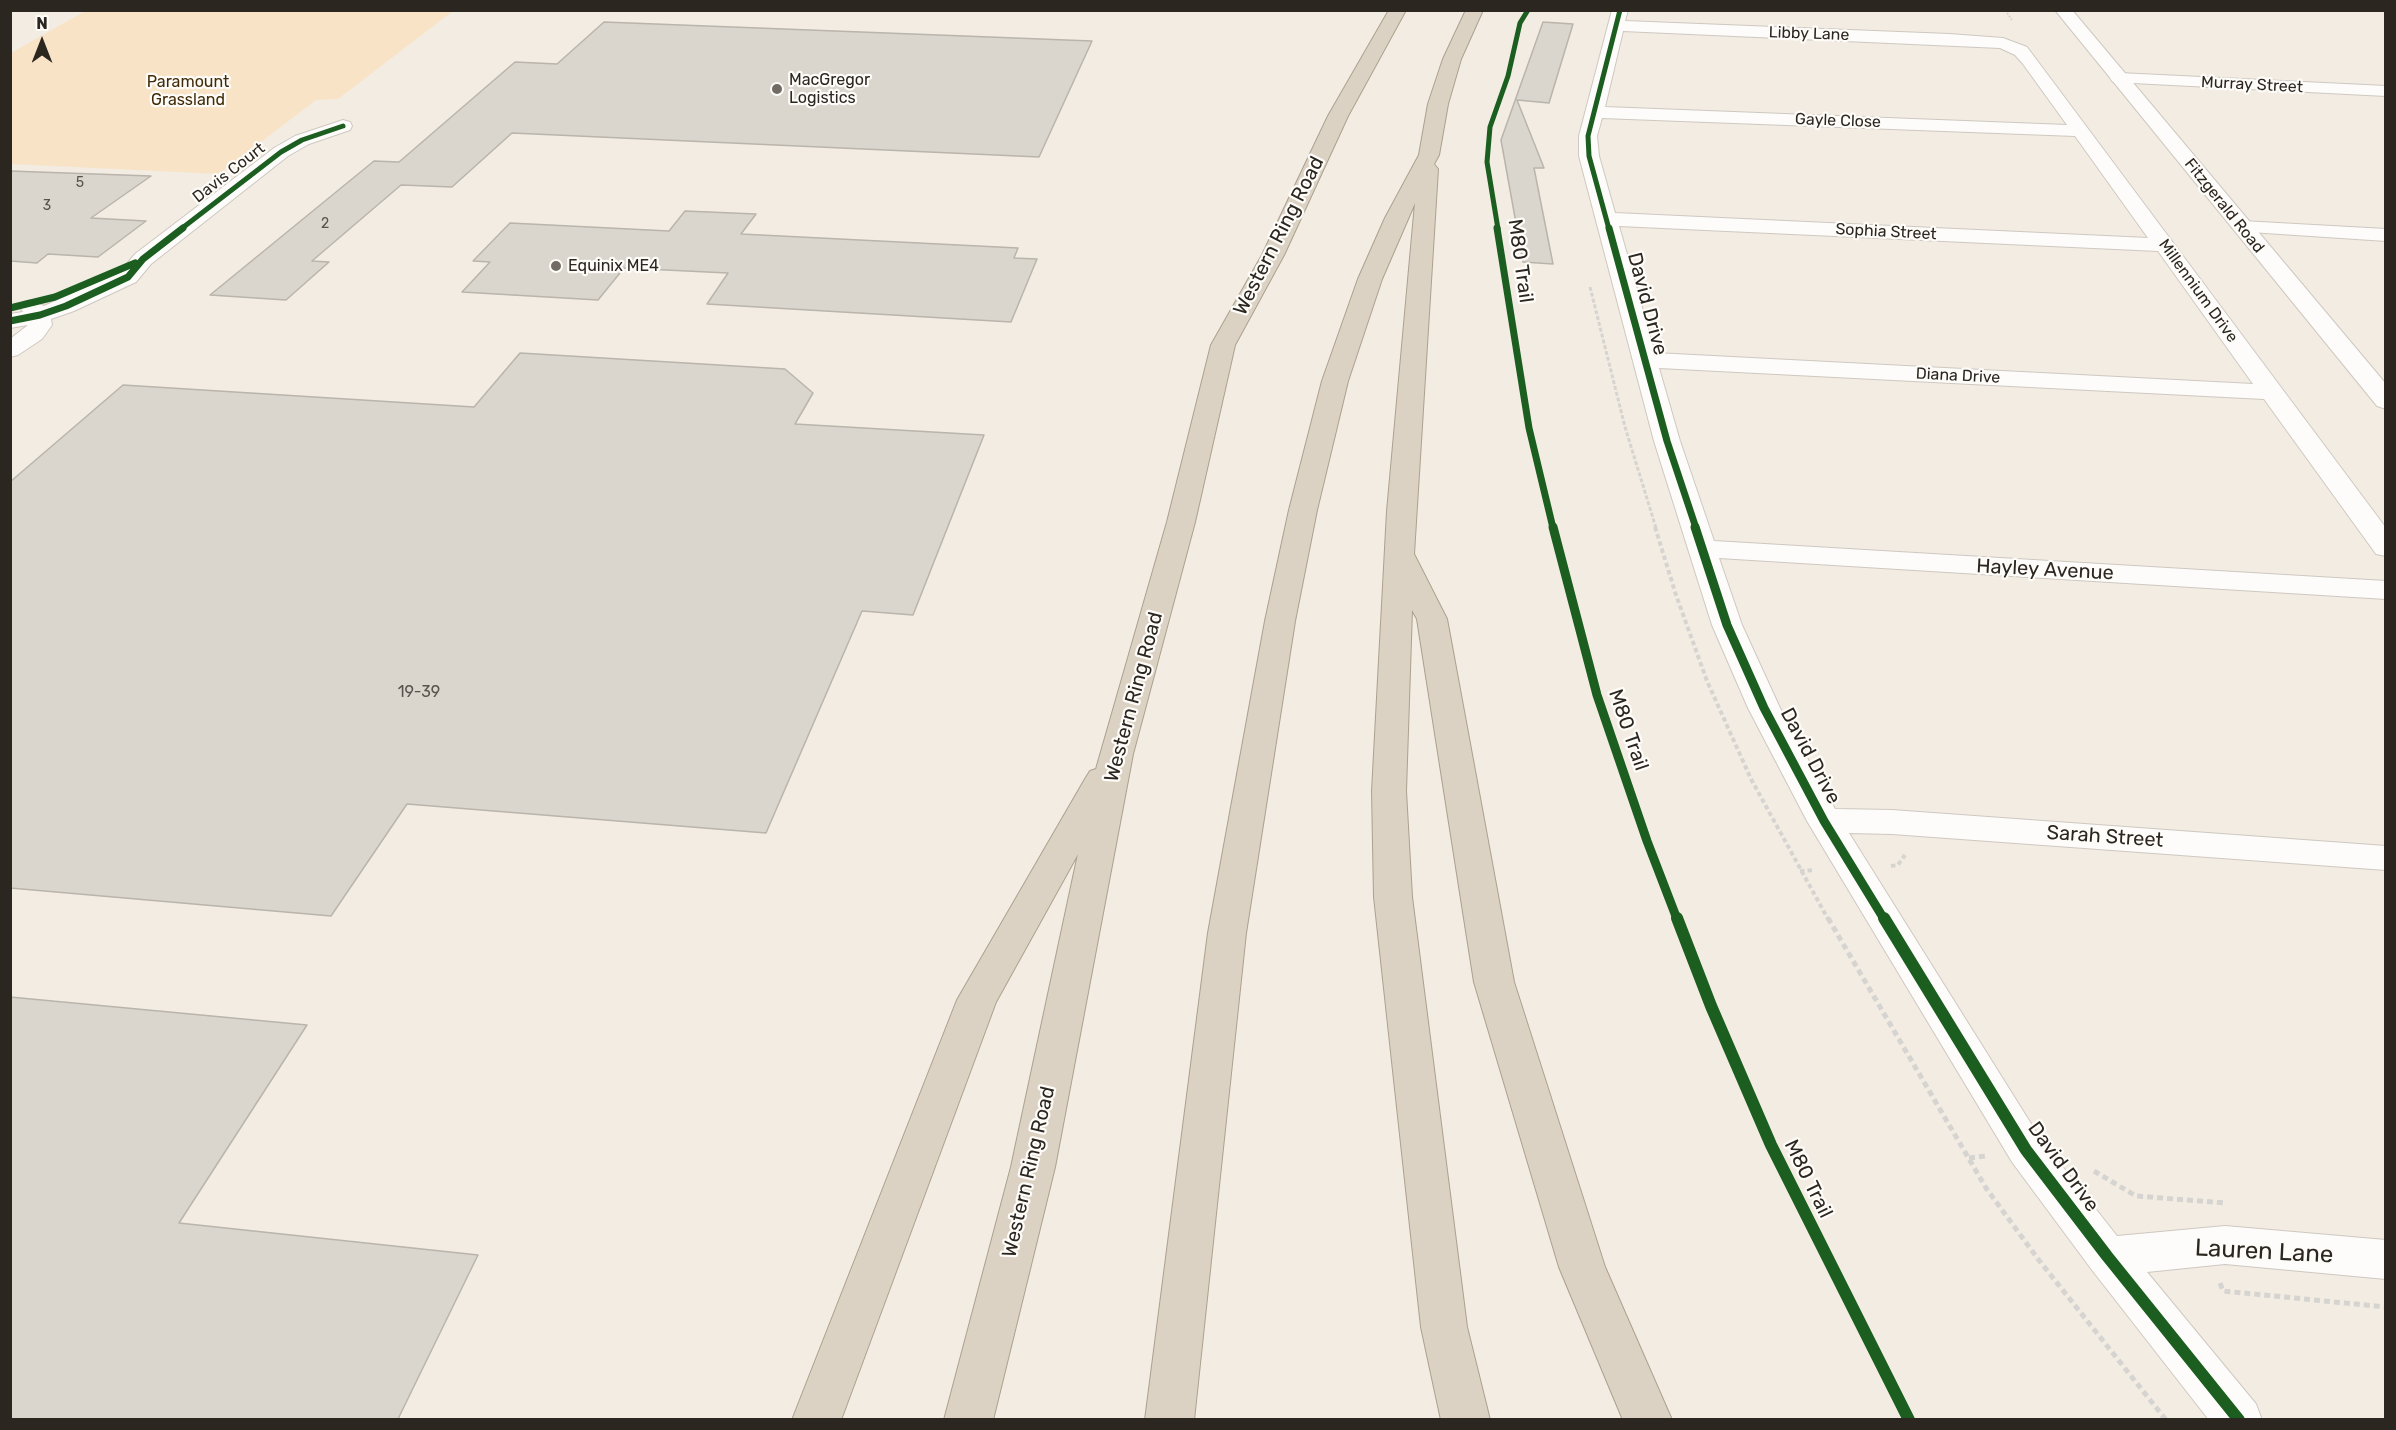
<!DOCTYPE html>
<style>
body{margin:0}
#map{position:relative;width:2396px;height:1430px;overflow:hidden;background:#f3ece2;font-family:Rubik,sans-serif}
canvas{display:block}
.frame{position:absolute;inset:0;border:12px solid #2b2620;pointer-events:none}
.north{position:absolute;left:12px;top:12px;width:60px;height:60px;-webkit-text-stroke:4px #fefcf8;paint-order:stroke;rotate:0deg;font-size:16px;font-weight:700;line-height:24px;text-align:center;color:#2b2620}
.north::after{content:'';display:block;margin:auto;width:21px;height:27px;background:#2b2620;clip-path:polygon(50% 0,100% 100%,50% 72%,0 100%)}
</style>
<div id="map">
<canvas width="2396" height="1430"></canvas>
<div class="frame"></div>
<div class="north">N</div>
</div>
<script>
const g = document.querySelector('canvas').getContext('2d');
g.lineJoin = 'round';
function fillPath(path, color) { g.fillStyle = color; g.fill(path, 'evenodd'); }
const poly = rows => new Path2D(rows.map(r => 'M' + r).join(''));
function trace(path, color, width, dash) { g.strokeStyle = color; g.lineWidth = width; g.lineCap = dash ? 'butt' : 'round'; g.setLineDash(dash || []); g.stroke(path); }
function write(font, color, halo, rows, align = 'center') {
  g.font = font + ' Rubik,sans-serif'; g.lineWidth = 4.5; g.setLineDash([]); g.textBaseline = 'middle'; g.strokeStyle = halo; g.fillStyle = color; for (const [text, x, y, turn = 0] of rows) {
    g.save(); g.translate(x, y); g.rotate((+turn || 0) * Math.PI / 180); g.textAlign = isNaN(turn) ? turn : align; if (halo) g.strokeText(text, 0, 0); g.fillText(text, 0, 0); g.restore();
  }
}
fillPath(poly([
 [87,10,453,10,453,11,338,99,316,100,219,174,11,164,11,53]
]), '#f8e3c6');
const building = poly([
 [604,22,1092,41,1039,157,512,133,452,187,401,185,312,261,329,262,286,300,210,295,374,161,399,162,515,62,557,64,604,22],
 [1543,22,1573,24,1549,103,1517,100,1544,168,1534,168,1553,264,1523,262,1501,140,1543,22],
 [10,171,151,176,91,218,146,221,98,257,48,254,37,263,10,261,10,171],
 [685,211,756,214,741,234,1018,248,1014,258,1037,259,1011,322,707,304,728,273,624,268,598,300,462,292,490,262,473,261,510,223,669,231,685,211],
 [520,353,785,369,813,393,795,424,984,435,913,615,862,611,766,833,407,804,331,916,10,888,10,482,123,385,474,407,520,353],
 [10,997,307,1025,179,1223,478,1255,398,1419,10,1419,10,997]
]);
fillPath(building, '#dad5cd');
trace(building, '#b9b4ac', 1.5);
const street = poly([
 [1612,10,1628,10,1625,21,1949,34,2003,38,2027,47,2386,528,2386,556,2376,554,2264,399,1659,368,1680,441,1714,541,2386,581,2386,599,1719,558,1742,625,1780,708,1835,809,1892,810,2386,846,2386,870,1892,834,1849,833,2040,1138,2117,1236,2225,1226,2386,1240,2386,1279,2225,1264,2147,1272,2256,1404,2262,1420,2209,1420,2092,1270,2012,1162,1807,821,1748,708,1712,625,1654,441,1579,156,1579,136,1612,10],
 [1623,31,2000,48,2015,55,2023,64,2067,125,1605,107,1623,31],
 [1602,118,2075,136,2148,238,1615,213,1599,156,1597,136,1602,118],
 [1619,226,2158,251,2253,384,1655,353,1619,226],
 [2119,73,2386,86,2386,96,2113,82,2110,78,2113,74,2119,73],
 [343,120,350,122,352,126,350,130,309,144,288,156,151,264,136,282,74,311,51,319,52,325,42,339,18,355,10,357,10,339,28,325,10,328,10,314,23,312,20,307,23,302,31,300,44,306,120,272,135,254,274,148,295,136,343,120],
 [2242,221,2386,229,2386,241,2235,231,2232,227,2235,223,2242,221]
]);
const secondary = poly([
 [2055,10,2072,10,2386,384,2386,409,2377,406,2055,10]
]);
const highway = poly([
 [1389,10,1406,10,1348,116,1284,255,1235,345,1195,522,1133,754,1055,1167,993,1420,944,1420,1011,1167,1078,854,996,1002,841,1420,792,1420,957,1000,1085,779,1090,771,1096,769,1167,522,1211,345,1262,255,1328,116,1389,10],
 [1466,10,1483,10,1461,59,1448,104,1439,155,1434,164,1438,169,1414,554,1447,619,1514,982,1605,1267,1672,1420,1623,1420,1559,1267,1474,982,1417,619,1412,610,1406,791,1412,897,1467,1327,1490,1420,1441,1420,1421,1327,1374,897,1372,791,1387,511,1415,203,1382,279,1348,381,1317,510,1295,621,1246,933,1194,1420,1145,1420,1208,933,1265,621,1289,510,1322,381,1358,279,1385,218,1419,155,1428,104,1443,59,1466,10]
]);
trace(street, '#cec8c0', 2);
trace(secondary, '#cec8c0', 2);
trace(highway, '#aca18e', 2);
trace(poly([
 [2005,10,2012,20]
]), '#d6d4d1', 2, [2, 1.5]);
trace(poly([
 [1590,287,1625,427,1656,528]
]), '#d6d4d1', 3, [4, 2]);
trace(poly([
 [1655,527,1676,595,1707,681,1751,779,1828,919],
 [1891,866,1898,865,1905,855],
 [1800,871,1815,870]
]), '#d6d4d1', 4, [4.5, 3]);
trace(poly([
 [1828,918,1986,1188,2038,1259,2166,1420],
 [1969,1158,1986,1156],
 [2094,1171,2136,1196,2226,1203],
 [2220,1283,2223,1291,2386,1307]
]), '#d6d4d1', 5, [6, 4]);
fillPath(street, '#fdfcfb');
fillPath(secondary, '#fdfcfb');
fillPath(highway, '#dbd2c4');
trace(poly([
 [181,229,281,152,302,140,343,126],
 [1498,229,1487,162,1490,127,1508,76,1520,23,1528,10],
 [1609,229,1589,156,1588,136,1620,10]
]), '#1b5e20', 5);
trace(poly([
 [1497,228,1529,428,1553,528],
 [1609,228,1667,441,1696,528],
 [10,308,55,297,135,263],
 [10,321,40,315,66,306,128,277,143,259,183,228]
]), '#1b5e20', 7);
trace(poly([
 [1553,527,1597,695,1647,841,1677,919],
 [1695,527,1727,625,1764,708,1824,821,1884,919]
]), '#1b5e20', 9);
trace(poly([
 [1677,918,1711,1006,1771,1145,1909,1420],
 [1884,918,2026,1150,2107,1256,2239,1420]
]), '#1b5e20', 12);
for (const [x, y, r, color] of [
 [777,89,6,"#716b64"],
 [556,266,6,"#716b64"]
]) { const dot = new Path2D(); dot.arc(x, y, r, 0, 2 * Math.PI); g.fillStyle = color; g.fill(dot); trace(dot, '#fefcf8', 2); }
write('14px', '#58544d', null, [
 ["5",80,183],
 ["3",47,206],
 ["2",325,224]
]);
write('16px', '#2b2620', '#fefcf8', [
 ["Libby Lane",1809,34,2],
 ["Murray Street",2252,85,3],
 ["Gayle Close",1838,121,2],
 ["Davis Court",229,173,-38],
 ["Fitzgerald Road",2224,206,51],
 ["Sophia Street",1886,232,3],
 ["Millennium Drive",2198,291,54],
 ["Diana Drive",1958,376,3]
]);
write('16px', '#2b2620', '#fefcf8', [
 ["MacGregor",789,80],
 ["Logistics",789,98],
 ["Equinix ME4",568,266]
], 'left');
write('16px', '#412b08', '#fefcf8', [
 ["Paramount",188,82],
 ["Grassland",188,100]
]);
write('16px', '#58544d', null, [
 ["19-39",419,692]
]);
write('20px', '#2b2620', '#fefcf8', [
 ["Western Ring Road",1279,236,-63],
 ["M80 Trail",1520,261,82],
 ["David Drive",1647,304,75],
 ["Hayley Avenue",2045,570,3],
 ["Western Ring Road",1134,697,-75],
 ["M80 Trail",1628,730,71],
 ["David Drive",1810,756,62],
 ["Sarah Street",2105,837,4],
 ["David Drive",2063,1167,54],
 ["Western Ring Road",1029,1172,-77],
 ["M80 Trail",1808,1179,64]
]);
write('24px', '#2b2620', '#fefcf8', [
 ["Lauren Lane",2264,1252,3]
]);
</script>
